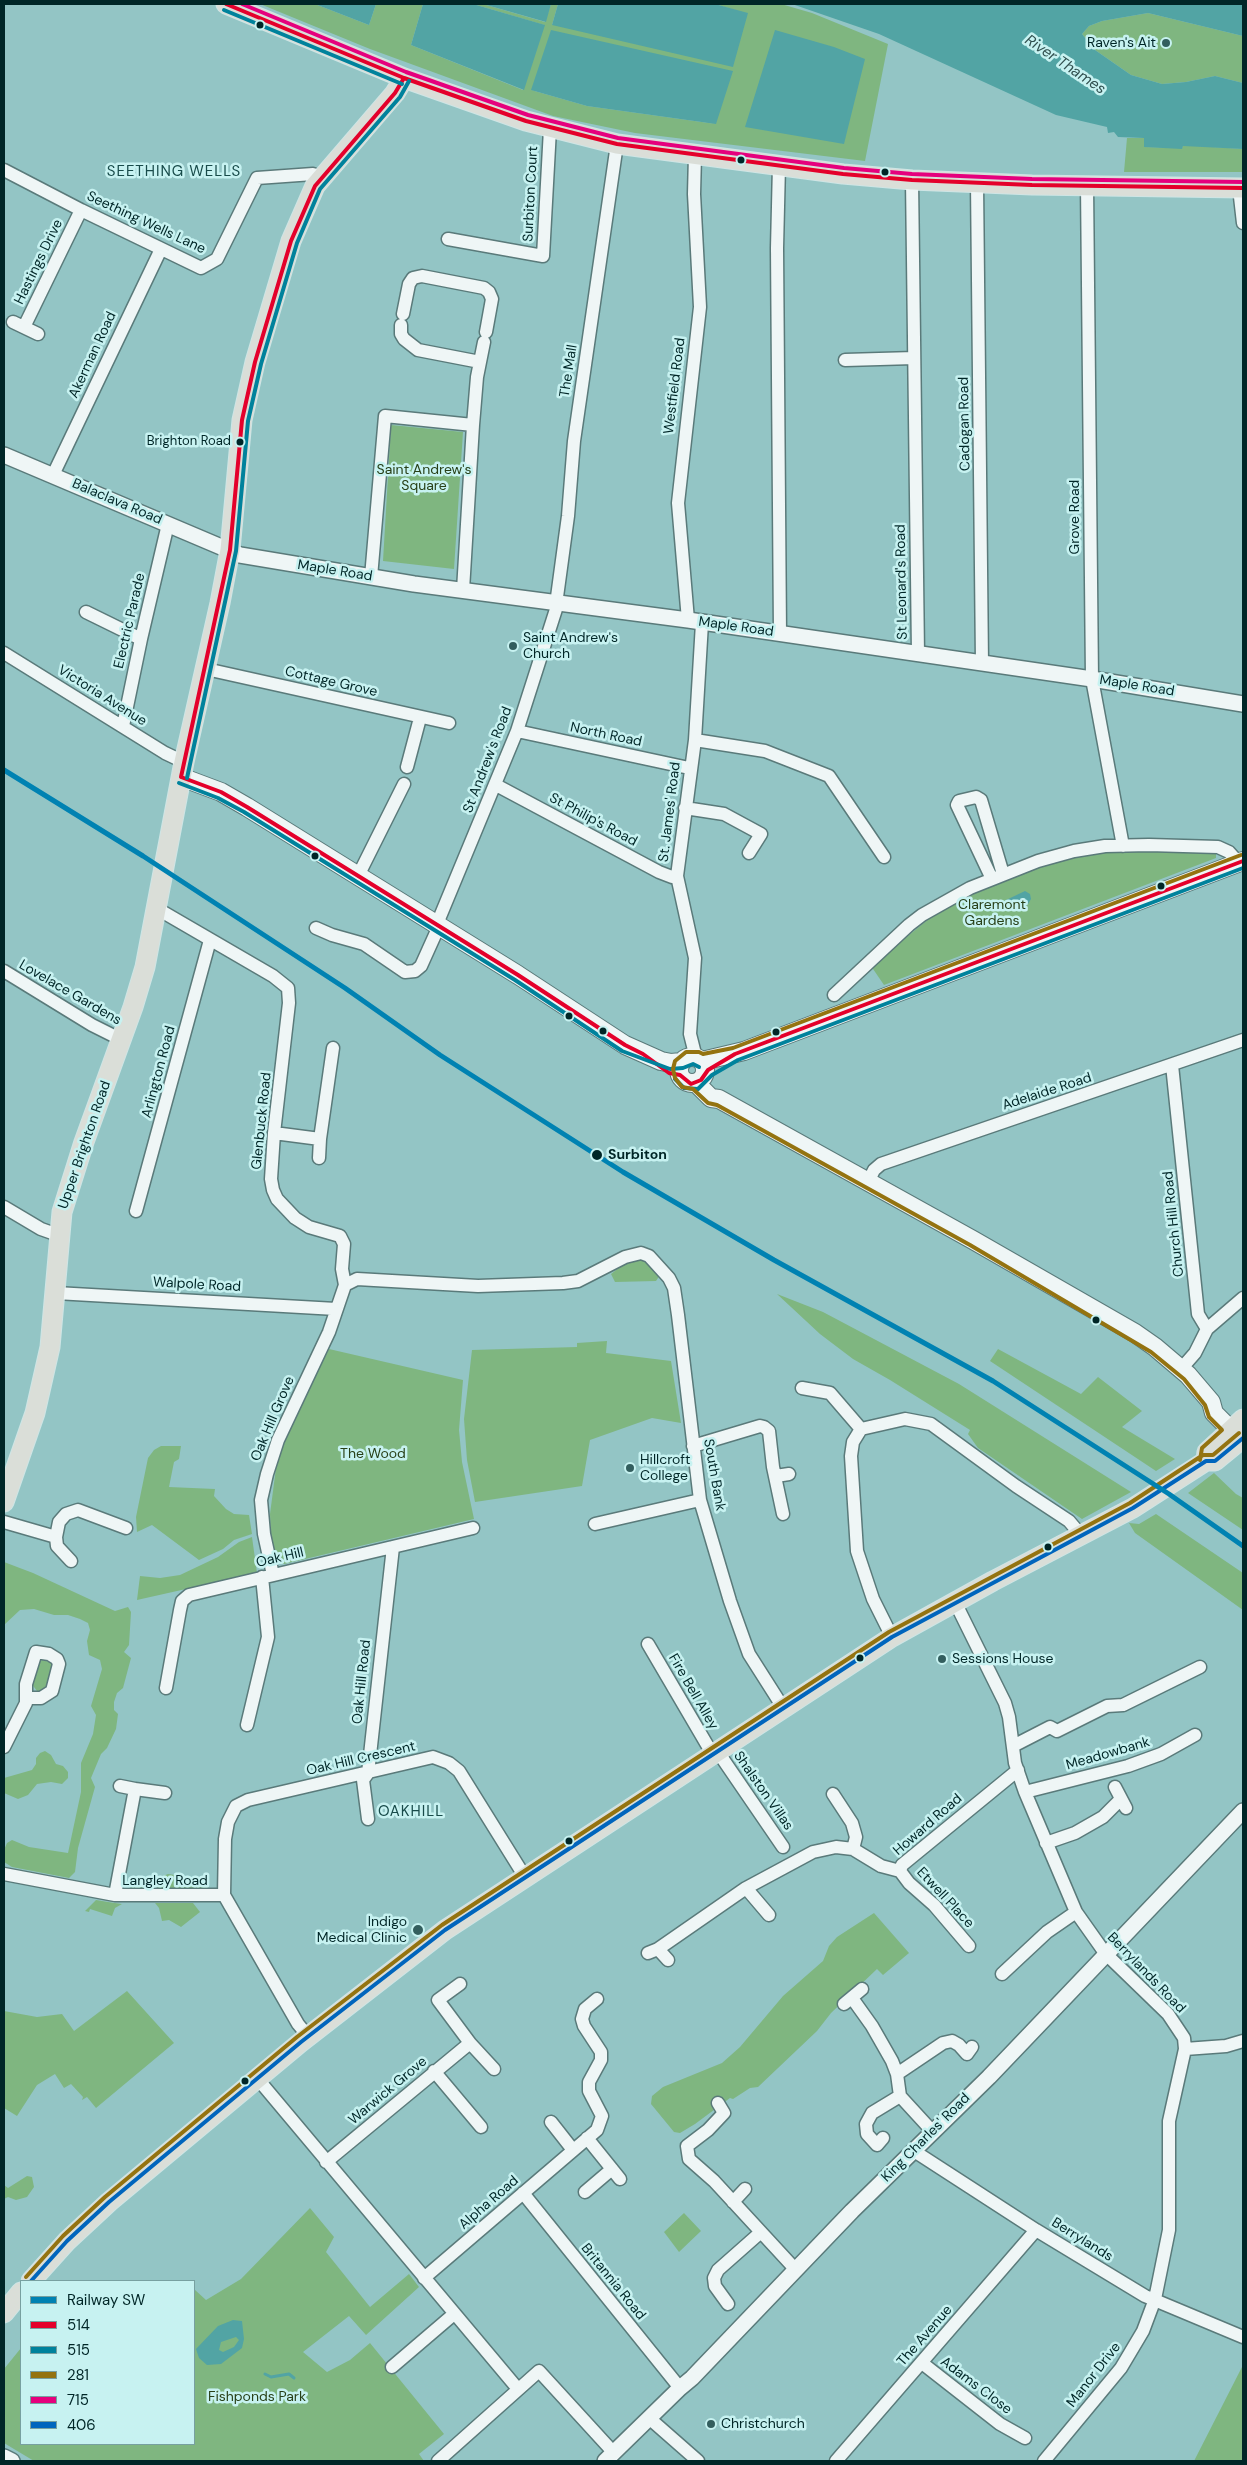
<!DOCTYPE html>
<style>
body{margin:0}
#map{position:relative;width:1247px;height:2465px;overflow:hidden;background:#93c5c5;font-family:"DM Sans",sans-serif}
canvas{display:block}
.frame{position:absolute;inset:0;border:5px solid #002627;pointer-events:none}
.legend{position:absolute;left:20px;top:2280px;width:175px;height:165px;box-sizing:border-box;background:#c7f2f1;border:1px solid #77a0a0;margin:0;padding:6px 9px;list-style:none;font-size:15px;color:#002627}
.legend li{display:flex;align-items:center;gap:10px;height:25px}
.legend b{width:25px;border:1px solid #77a0a0}
</style>
<div id="map">
<canvas width="1247" height="2465"></canvas>
<div class="frame"></div>
<ul class="legend">
<li><b style="height:6px;background:#0082b2"></b>Railway SW</li>
<li><b style="height:6px;background:#e4002b"></b>514</li>
<li><b style="height:6px;background:#00829c"></b>515</li>
<li><b style="height:6px;background:#947310"></b>281</li>
<li><b style="height:6px;background:#e5007d"></b>715</li>
<li><b style="height:6px;background:#0065bd"></b>406</li>
</ul>
</div>
<script>
const g = document.querySelector('canvas').getContext('2d');
g.lineJoin = 'round';
function fillPath(path, color) { g.fillStyle = color; g.fill(path, 'evenodd'); }
const poly = rows => new Path2D(rows.map(r => 'M' + r).join(''));
function trace(path, color, width, dash) { g.strokeStyle = color; g.lineWidth = width; g.lineCap = dash ? 'butt' : 'round'; g.setLineDash(dash || []); g.stroke(path); }
function write(font, color, halo, rows, align = 'center') {
  g.font = font + ' "DM Sans",sans-serif'; g.lineWidth = 5; g.setLineDash([]); g.textBaseline = 'middle'; g.strokeStyle = halo; g.fillStyle = color; for (const [text, x, y, turn = 0] of rows) {
    g.save(); g.translate(x, y); g.rotate((+turn || 0) * Math.PI / 180); g.textAlign = isNaN(turn) ? turn : align; if (halo) g.strokeText(text, 0, 0); g.fillText(text, 0, 0); g.restore();
  }
}
fillPath(poly([
 [260,4,315,4,369,25,376,4,423,4,411,45,523,90,544,25,473,4,483,4,545,22,551,4,558,4,552,25,748,14,715,4,781,4,812,13,888,44,865,161,635,133,553,116,370,49],
 [531,90,716,124,587,106],
 [1148,13,1243,36,1243,83,1215,76,1186,82,1162,84,1131,75,1095,50,1082,34,1089,26,1102,21],
 [1127,138,1144,138,1145,147,1182,148,1183,145,1243,149,1243,172,1124,172],
 [391,425,463,432,454,569,383,561],
 [1126,848,1216,853,1216,858,884,985,871,966,936,913,975,891,1077,853],
 [640,1258,647,1261,660,1275,656,1281,615,1282,611,1274,625,1263],
 [777,1294,823,1312,959,1384,1131,1492,1082,1519,978,1448,968,1434,970,1430,890,1380,853,1359,820,1334],
 [607,1341,606,1353,671,1361,681,1423,652,1418,590,1440,582,1486,475,1502,467,1460,464,1419,472,1350,577,1347,577,1343],
 [329,1349,463,1380,459,1430,462,1462,474,1519,284,1564,276,1561,271,1542,270,1514,276,1468,292,1420],
 [998,1349,1081,1394,1098,1377,1142,1411,1122,1427,1175,1459,1156,1471,990,1361],
 [161,1446,181,1446,179,1459,174,1462,169,1487,215,1489,214,1496,226,1509,234,1514,249,1515,252,1534,234,1540,223,1549,199,1560,152,1525,137,1532,136,1517,148,1458,154,1450],
 [1214,1473,1236,1494,1243,1498,1243,1530,1188,1493],
 [1156,1514,1243,1573,1243,1610,1135,1533,1129,1523,1139,1524],
 [252,1537,257,1573,137,1600,140,1576,160,1578,180,1575,218,1557,239,1542],
 [4,1562,33,1573,115,1611,128,1607,131,1612,129,1645,124,1652,131,1658,123,1688,117,1693,114,1702,114,1710,118,1714,116,1729,107,1748,101,1754,91,1778,95,1787,78,1848,75,1872,69,1878,12,1867,4,1862,4,1850,7,1843,12,1840,29,1847,68,1853,81,1792,81,1763,93,1734,96,1715,91,1706,102,1669,100,1660,89,1655,87,1641,90,1630,88,1623,80,1619,68,1615,54,1615,34,1609,20,1610,4,1625],
 [42,1660,50,1662,53,1666,50,1685,41,1692,37,1691,31,1683,37,1663],
 [45,1751,51,1755,56,1764,63,1766,68,1772,68,1778,62,1784,51,1782,37,1784,28,1795,18,1799,4,1793,4,1778,32,1770,36,1764,36,1758,40,1753],
 [168,1874,175,1875,190,1883,204,1879,208,1889,158,1890,157,1883,161,1877],
 [138,1878,149,1879,153,1885,153,1890,130,1890,132,1883],
 [96,1900,108,1902,122,1904,115,1908,112,1916,90,1909,89,1912,85,1911],
 [155,1903,193,1903,200,1912,181,1927,169,1920,162,1921,159,1908],
 [874,1913,909,1953,883,1975,877,1969,831,2013,817,2031,758,2087,750,2088,733,2099,730,2098,695,2124,680,2133,674,2132,651,2104,652,2096,663,2087,722,2063,740,2047,783,1996,823,1961,829,1946,837,1937],
 [127,1991,174,2043,96,2108,87,2097,82,2100,83,2097,71,2084,64,2088,55,2074,37,2085,17,2116,4,2108,4,2011,37,2017,62,2014,74,2031],
 [27,2176,32,2177,34,2187,27,2197,16,2200,8,2197,4,2199,4,2185,8,2188],
 [310,2208,334,2237,326,2252,370,2307,409,2274,419,2287,366,2335,349,2316,303,2352,327,2372,350,2360,370,2343,444,2434,419,2454,424,2461,34,2461,4,2443,4,2369,21,2348,21,2444,194,2444,194,2289,206,2300,241,2279],
 [684,2213,701,2231,679,2252,664,2232],
 [1243,2365,1243,2461,1194,2461]
]), '#7fb680');
fillPath(poly([
 [315,4,376,4,369,25],
 [423,4,473,4,545,25,524,90,411,45],
 [483,4,551,4,546,22],
 [558,4,715,4,748,13,733,67,552,25],
 [792,4,1243,4,1243,36,1148,13,1102,21,1089,26,1082,34,1095,50,1131,75,1162,84,1186,82,1215,76,1243,83,1243,149,1183,146,1182,149,1144,147,1144,138,1118,137,1114,132,1108,133,1107,127,1056,115,879,34],
 [551,30,733,71,716,124,587,106,531,90],
 [775,30,834,47,865,59,844,144,745,127],
 [1025,891,1030,894,1031,899,1028,904,1021,909,1006,906,1006,900],
 [233,2320,242,2321,244,2339,242,2348,221,2364,207,2365,199,2358,196,2349,218,2326],
 [236,2337,239,2340,234,2347,223,2352,219,2350,221,2342]
]), '#52a4a4');
trace(poly([
 [265,2374,271,2377,289,2374,294,2378]
]), '#52a4a4', 3);
const minor = poly([
 [779,165,777,248,780,634],
 [4,170,81,210,201,268,217,259,257,178,313,174,322,178],
 [912,180,918,654],
 [977,183,982,664],
 [1087,185,1092,679,1123,846],
 [1239,188,1243,223],
 [448,239,543,256,550,129],
 [403,314,409,284,413,278,422,276,484,288,489,292,492,299,486,332],
 [13,322,38,334],
 [401,325,401,334,404,339,418,350,480,362],
 [24,327,81,210],
 [845,360,914,358],
 [473,425,477,377,484,342],
 [53,475,161,249],
 [371,577,385,416,473,425,463,590],
 [86,612,141,639],
 [688,620,678,503,700,307,694,194,695,155],
 [4,653,165,753,184,762],
 [206,669,449,723],
 [123,726,141,639,168,524],
 [517,731,689,768],
 [695,740,765,751,829,776,884,857],
 [407,767,420,718],
 [496,785,659,872,672,877,677,876],
 [685,808,724,814,761,834,749,853],
 [358,876,404,784],
 [992,879,957,805,959,801,976,797,981,800,1003,874],
 [156,908,273,976,288,988,289,1003,274,1133,271,1179,273,1190,277,1199,295,1218,309,1227,340,1236,344,1244,342,1269,345,1285,357,1279,478,1286,563,1283,578,1281,625,1257,641,1253,649,1256,669,1278,674,1288,678,1315,700,1500,730,1601,749,1654,784,1709],
 [437,924,517,731,558,603,557,597,568,516,574,441,617,144],
 [316,928,332,935,364,944,405,972,415,971,421,966,439,926],
 [4,971,92,1025,122,1040],
 [834,995,909,925,922,915,970,888,1038,861,1074,851,1105,846,1149,845,1218,847,1229,852,1238,862],
 [696,1058,690,1034,695,958,677,876,695,740,702,623],
 [1172,1065,1198,1314,1207,1329],
 [274,1133,320,1139,333,1048],
 [319,1158,320,1139],
 [868,1182,874,1170,881,1164,1243,1040],
 [4,1207,41,1229,58,1235],
 [136,1211,210,940],
 [56,1293,336,1309],
 [1181,1369,1195,1353,1207,1329,1243,1298],
 [802,1388,830,1393,861,1429],
 [693,1446,760,1426,764,1427,769,1431,773,1467,783,1514],
 [776,1476,789,1474],
 [4,1522,56,1537],
 [595,1524,700,1500],
 [71,1561,57,1546,56,1537,59,1522,66,1514,78,1510,126,1528],
 [273,1575,264,1534,261,1500,267,1474,278,1440,329,1332,345,1285],
 [955,1602,1005,1703,1009,1717,1015,1763,1025,1792,1076,1912,1105,1953,1168,2014,1184,2038,1185,2049,1169,2121,1169,2230,1155,2299,1143,2331,1121,2368,1044,2461],
 [892,1637,873,1599,857,1551,851,1456,853,1442,861,1429,905,1419,931,1424,1016,1486,1069,1521,1080,1534],
 [648,1644,713,1755],
 [166,1688,180,1610,182,1601,189,1595,473,1528],
 [247,1725,268,1637,262,1577],
 [1013,1746,1050,1727,1057,1731,1107,1706,1123,1705,1200,1667],
 [4,1747,26,1703,26,1684,36,1652,49,1654,57,1659,59,1664,52,1691,41,1698,27,1698],
 [718,1752,783,1847],
 [120,1786,135,1789],
 [1115,1787,1126,1808],
 [1025,1792,1128,1766,1161,1754,1195,1735],
 [833,1794,852,1823,856,1837,853,1849],
 [368,1819,363,1780,368,1773,393,1547],
 [1046,1843,1075,1833,1103,1817,1121,1799],
 [900,1871,909,1883,934,1905,969,1946],
 [4,1874,115,1895,224,1895,298,2024,308,2036],
 [746,1888,769,1915],
 [115,1895,135,1789,165,1793],
 [224,1895,225,1839,228,1822,236,1806,248,1800,433,1757,449,1763,459,1771,525,1877],
 [658,1949,668,1960],
 [648,1953,658,1949,746,1888,813,1852,836,1847,853,1849,881,1866,900,1871,902,1865,1018,1770],
 [1002,1974,1047,1932,1076,1912],
 [852,1998,872,2026,892,2061,897,2074,900,2096,933,2132],
 [844,2004,862,1989],
 [470,2043,494,2069],
 [1185,2049,1226,2046,1243,2041],
 [434,2071,481,2127],
 [897,2074,943,2043,952,2041,959,2045,967,2054,972,2047],
 [257,2078,518,2389],
 [718,2103,724,2113,708,2130,687,2146,689,2159,714,2181,796,2270],
 [551,2122,573,2150],
 [587,2138,620,2179],
 [883,2138,877,2145,867,2134,866,2124,872,2113,900,2096],
 [914,2151,1036,2230,1145,2296,1243,2337],
 [326,2162,470,2043,438,2000,460,1984],
 [585,2192,612,2169],
 [523,2193,680,2388],
 [733,2202,745,2189],
 [424,2278,597,2130,602,2116,589,2091,589,2082,601,2060,601,2052,584,2026,582,2019,585,2009,597,1999],
 [728,2304,715,2286,714,2278,718,2270,761,2232],
 [922,2363,1000,2424,1025,2438],
 [392,2367,454,2314],
 [649,2418,698,2461],
 [438,2461,539,2371,614,2453],
 [836,2461,1036,2230]
]);
const tertiary = poly([
 [4,455,240,555,414,584,688,620,1092,679,1243,704],
 [4,2457,12,2461],
 [605,2461,680,2388,692,2378,852,2211,989,2077,1243,1811]
]);
const secondary = poly([
 [181,777,221,792,247,807,518,975,625,1045,661,1061,671,1063,682,1062],
 '679 1070a13 13 0 1 1 26 0a13 13 0 1 1-26 0Z',
 [702,1061,744,1051,1243,861],
 [696,1083,711,1098,719,1099,764,1124,973,1240,1135,1333,1155,1347,1188,1375,1211,1402,1214,1413,1241,1440]
]);
const primary = poly([
 [226,4,404,78,526,121,617,144,843,174,912,180,1032,185,1243,188],
 [1206,1461,1207,1452,1243,1419],
 [4,1502,35,1413,50,1347,62,1212,84,1142,133,1007,145,967,184,762,220,603,230,550,242,420,255,362,291,241,315,186,395,93,404,78],
 [31,2281,67,2241,109,2202,301,2042,445,1930,892,1637,993,1581,1133,1508,1206,1461,1215,1461,1243,1438],
 [4,2313,21,2292]
]);
trace(minor, '#5a7a7a', 15);
trace(tertiary, '#5a7a7a', 18);
trace(secondary, '#5a7a7a', 20);
trace(primary, '#cee5e5', 21);
trace(minor, '#eff6f6', 12);
trace(tertiary, '#eff6f6', 15);
trace(secondary, '#eff6f6', 18);
trace(primary, '#daded8', 19);
trace(poly([
 [226,4,404,78,526,121,617,144,843,174,912,180,1032,185,1243,188],
 [181,777,221,792,247,807,518,975,625,1045,643,1054,669,1073,680,1075,691,1084,701,1080,708,1070,735,1054,1243,861],
 [181,777,230,550,242,420,255,362,291,241,315,186,395,93,404,78]
]), '#e4002b', 4);
trace(poly([
 [224,10,402,84],
 [187,778,236,551,248,421,261,364,297,243,320,189,400,97,409,81],
 [179,783,218,798,244,812,515,980,622,1051,670,1069,683,1068,693,1064,699,1067],
 [675,1079,684,1088,698,1089,712,1075,738,1060,1243,868]
]), '#00829c', 4);
trace(poly([
 [1200,1460,1202,1448,1222,1430,1209,1417,1205,1405,1184,1379,1151,1352,970,1245,717,1105,708,1103,693,1089,682,1087,675,1078,673,1069,675,1061,686,1052,699,1052,703,1054,733,1048,1241,855],
 [26,2277,63,2236,105,2197,297,2037,442,1925,889,1632,1130,1503,1203,1455,1213,1455,1239,1433]
]), '#947310', 4);
trace(poly([
 [242,4,406,72,528,115,618,138,844,168,912,174,1032,179,1243,182]
]), '#e5007d', 4);
trace(poly([
 [31,2281,67,2241,109,2202,301,2042,445,1930,892,1637,1133,1508,1206,1461,1215,1461,1243,1438]
]), '#0065bd', 4);
trace(poly([
 [4,770,143,856,345,988,440,1055,623,1172,774,1260,993,1381,1169,1494,1243,1546]
]), '#0082b2', 5);
for (const [x, y, r, color] of [
 [260,25,4.5,"#002627"],
 [1166,43,5,"#335e5e"],
 [741,160,4.5,"#002627"],
 [885,172,4.5,"#002627"],
 [240,442,4.5,"#002627"],
 [513,646,5,"#335e5e"],
 [315,856,4.5,"#002627"],
 [1161,886,4.5,"#002627"],
 [569,1016,4.5,"#002627"],
 [603,1031,4.5,"#002627"],
 [776,1032,4.5,"#002627"],
 [597,1155,6,"#002627"],
 [1096,1320,4.5,"#002627"],
 [630,1468,5,"#335e5e"],
 [1048,1547,4.5,"#002627"],
 [860,1658,4.5,"#002627"],
 [942,1659,5,"#335e5e"],
 [569,1841,4.5,"#002627"],
 [418,1930,6,"#335e5e"],
 [245,2081,4.5,"#002627"],
 [711,2424,5,"#335e5e"]
]) { const dot = new Path2D(); dot.arc(x, y, r, 0, 2 * Math.PI); g.fillStyle = color; g.fill(dot); trace(dot, '#c7f2f1', 2); }
write('13px', '#002627', '#c7f2f1', [
 ["Brighton Road",231,442]
], 'right');
write('14px', '#002627', '#c7f2f1', [
 ["Raven's Ait",1156,43,"right"],
 ["Saint Andrew's",523,638],
 ["Church",523,654],
 ["Hillcroft",640,1460],
 ["College",640,1476],
 ["Sessions House",952,1659],
 ["Indigo",407,1922,"right"],
 ["Medical Clinic",407,1938,"right"],
 ["Christchurch",721,2424]
], 'left');
write('14px', '#002627', '#c7f2f1', [
 ["Surbiton Court",531,194,-87],
 ["Seething Wells Lane",146,223,25],
 ["Hastings Drive",39,262,-64],
 ["Akerman Road",93,355,-65],
 ["The Mall",569,371,-81],
 ["Westfield Road",675,386,-83],
 ["Cadogan Road",965,424,-91],
 ["Balaclava Road",117,502,23],
 ["Grove Road",1075,517,-90],
 ["Maple Road",335,571,9],
 ["St Leonard's Road",902,582,-91],
 ["Electric Parade",130,621,-77],
 ["Maple Road",736,627,8],
 ["Cottage Grove",331,682,13],
 ["Maple Road",1137,686,9],
 ["Victoria Avenue",102,696,32],
 ["North Road",606,735,12],
 ["St Andrew's Road",488,760,-69],
 ["St. James' Road",670,812,-83],
 ["St Philip's Road",593,820,28],
 ["Lovelace Gardens",70,993,30],
 ["Arlington Road",159,1072,-75],
 ["Adelaide Road",1047,1092,-18],
 ["Glenbuck Road",262,1121,-84],
 ["Upper Brighton Road",85,1145,-71],
 ["Church Hill Road",1174,1224,-96],
 ["Walpole Road",197,1285,3],
 ["Oak Hill Grove",273,1419,-67],
 ["South Bank",714,1475,80],
 ["Oak Hill",280,1558,-13],
 ["Oak Hill Road",362,1682,-84],
 ["Fire Bell Alley",693,1692,60],
 ["Meadowbank",1108,1754,-16],
 ["Oak Hill Crescent",361,1759,-13],
 ["Shalston Villas",763,1791,55],
 ["Howard Road",928,1825,-41],
 ["Langley Road",165,1881],
 ["Etwell Place",945,1898,47],
 ["Berrylands Road",1146,1973,46],
 ["Warwick Grove",388,2091,-40],
 ["King Charles' Road",926,2138,-45],
 ["Alpha Road",489,2203,-41],
 ["Berrylands",1082,2240,32],
 ["Britannia Road",613,2282,51],
 ["The Avenue",925,2336,-49],
 ["Manor Drive",1094,2375,-52],
 ["Adams Close",976,2386,37]
]);
write('14px', '#284018', '#c7f2f1', [
 ["Saint Andrew's",424,470],
 ["Square",424,486],
 ["Claremont",992,905],
 ["Gardens",992,921],
 ["The Wood",373,1454],
 ["Fishponds Park",257,2397]
]);
write('bold 14px', '#002627', '#c7f2f1', [
 ["Surbiton",608,1155]
], 'left');
write('italic 15px', '#32504f', '#c7f2f1', [
 ["River Thames",1065,65,34]
]);
g.letterSpacing = '1px';
write('15px', '#184b4a', '#c7f2f1', [
 ["SEETHING WELLS",174,172],
 ["OAKHILL",411,1812]
]);
g.letterSpacing = '0px';
</script>
